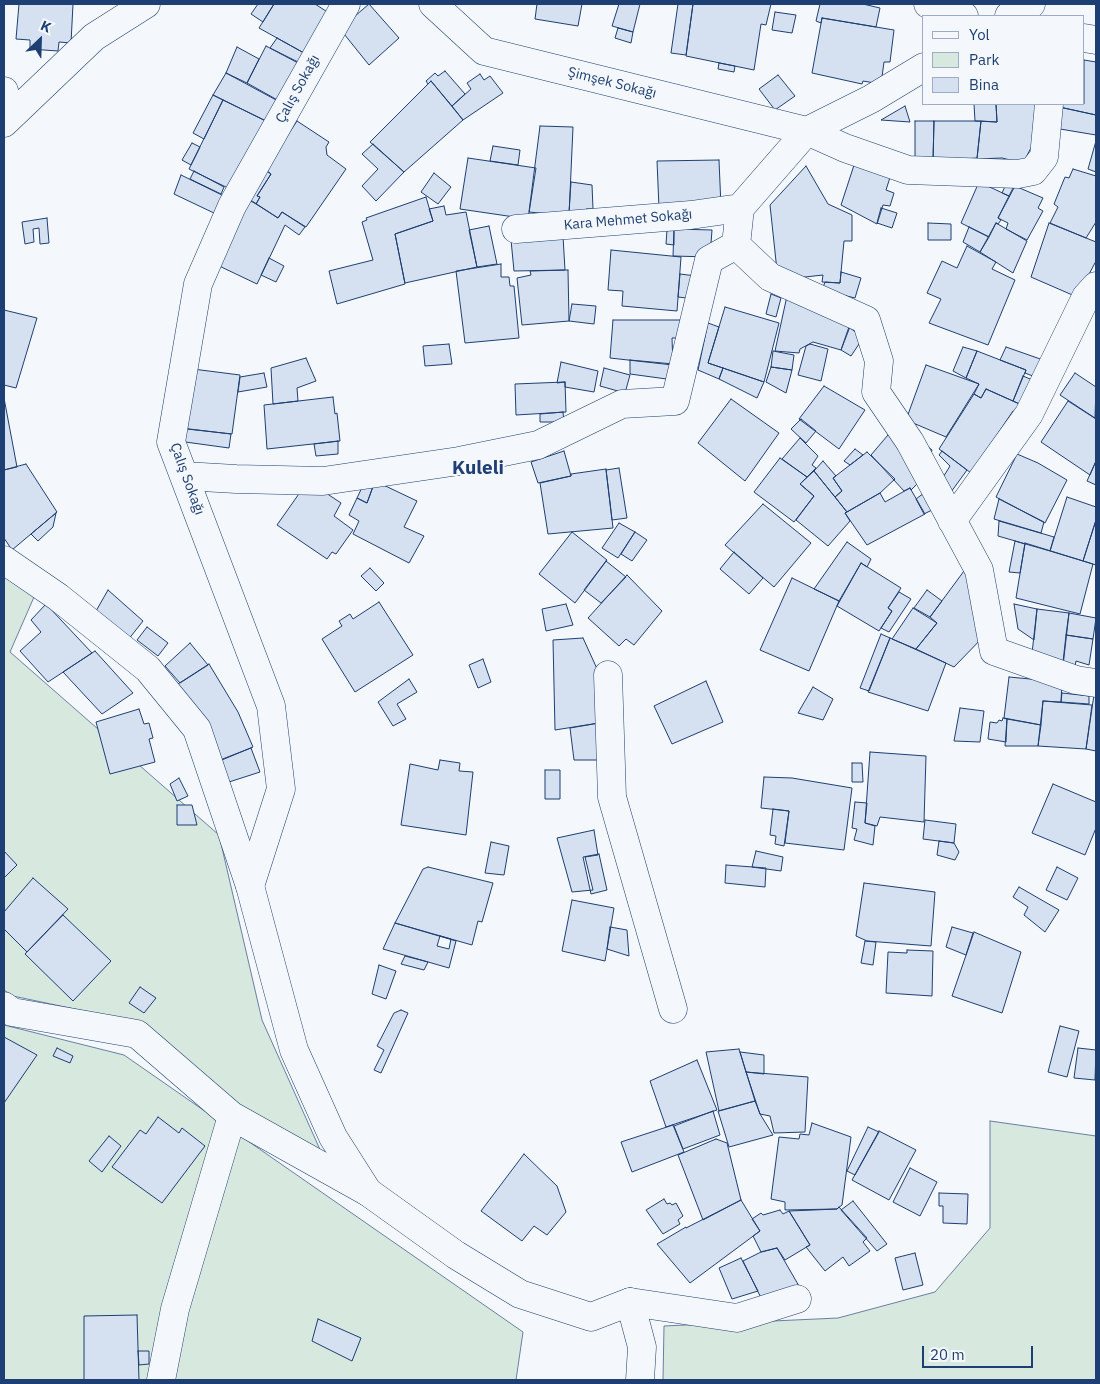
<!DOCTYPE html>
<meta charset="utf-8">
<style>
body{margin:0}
#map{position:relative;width:1100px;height:1384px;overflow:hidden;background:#f4f7fb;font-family:"IBM Plex Sans",sans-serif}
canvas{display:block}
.frame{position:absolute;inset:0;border:5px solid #1d3f73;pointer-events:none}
.legend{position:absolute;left:922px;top:15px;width:162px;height:90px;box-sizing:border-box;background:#f4f7fb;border:1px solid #9eadc5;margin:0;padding:6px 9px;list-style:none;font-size:15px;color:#1d3f73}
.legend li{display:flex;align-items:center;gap:10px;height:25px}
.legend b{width:25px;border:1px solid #9eadc5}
.north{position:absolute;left:15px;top:15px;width:50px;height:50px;-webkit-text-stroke:4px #f4f7fb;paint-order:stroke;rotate:24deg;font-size:14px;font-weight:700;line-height:20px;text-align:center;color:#1d3f73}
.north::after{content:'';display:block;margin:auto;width:18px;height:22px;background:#1d3f73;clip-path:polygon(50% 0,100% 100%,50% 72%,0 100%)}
.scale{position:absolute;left:922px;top:1346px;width:111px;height:22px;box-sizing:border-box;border:2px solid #1d3f73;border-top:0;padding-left:6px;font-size:15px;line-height:18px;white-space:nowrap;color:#1d3f73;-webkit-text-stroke:4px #f4f7fb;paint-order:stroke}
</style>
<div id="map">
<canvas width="1100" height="1384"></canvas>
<div class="frame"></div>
<ul class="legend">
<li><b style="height:6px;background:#f4f7fb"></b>Yol</li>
<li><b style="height:14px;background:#d7e8df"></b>Park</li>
<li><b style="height:14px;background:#d5e0f0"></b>Bina</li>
</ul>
<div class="north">K</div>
<div class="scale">20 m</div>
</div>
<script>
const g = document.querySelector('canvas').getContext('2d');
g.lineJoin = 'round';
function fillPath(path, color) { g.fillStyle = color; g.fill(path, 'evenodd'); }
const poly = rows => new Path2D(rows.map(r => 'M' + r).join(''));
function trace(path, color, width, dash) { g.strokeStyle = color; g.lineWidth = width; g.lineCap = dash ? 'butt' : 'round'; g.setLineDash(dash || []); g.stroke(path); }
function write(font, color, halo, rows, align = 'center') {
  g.font = font + ' "IBM Plex Sans",sans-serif'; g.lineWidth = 4; g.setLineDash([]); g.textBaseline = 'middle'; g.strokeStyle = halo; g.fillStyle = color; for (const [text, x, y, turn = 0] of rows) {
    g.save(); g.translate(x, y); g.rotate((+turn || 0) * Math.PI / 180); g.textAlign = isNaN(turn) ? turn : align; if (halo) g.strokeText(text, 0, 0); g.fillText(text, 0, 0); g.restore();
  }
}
const green = poly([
 [4,575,34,597,10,652,219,835,262,1020,322,1154,239,1109,141,1023,13,996,4,990,4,575],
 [4,1025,124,1055,523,1332,516,1380,4,1380,4,1025],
 [990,1121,1096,1136,1096,1380,663,1380,664,1326,838,1318,935,1292,990,1228,990,1121]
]);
fillPath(green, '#d7e8df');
trace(green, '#687fa3', 1);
const building = poly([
 [19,4,73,4,71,43,59,42,58,51,30,49,30,40,16,39,19,4],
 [258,4,274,4,263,22,251,14,258,4],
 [274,4,315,4,329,13,304,53,259,28,274,4],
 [369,4,399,38,369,65,340,29,369,4],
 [537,4,582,4,578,26,535,19,537,4],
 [619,4,640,4,633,32,612,26,619,4],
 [678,4,693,4,686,55,671,53,678,4],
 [693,4,771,4,766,25,761,24,754,70,686,56,693,4],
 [820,4,863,4,880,8,876,27,822,18,821,23,816,21,820,4],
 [775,12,796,15,792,33,772,30,775,12],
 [822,18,894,30,890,62,884,62,881,84,863,81,862,84,812,73,822,18],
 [618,28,633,32,631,43,615,38,618,28],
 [277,38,304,53,298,62,270,48,277,38],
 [266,46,300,64,281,102,247,83,266,46],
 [237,47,259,59,247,83,226,73,237,47],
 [1084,60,1096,62,1096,115,1055,106,1055,104,1084,104,1084,60],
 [719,63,735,66,734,72,718,69,719,63],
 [445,71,465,94,452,106,431,81,428,84,426,81,435,73,438,76,445,71],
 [226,73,278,101,268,122,213,95,226,73],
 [480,74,484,80,490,76,503,93,463,120,452,106,471,89,467,83,480,74],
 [778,75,795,96,775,110,759,89,778,75],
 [431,81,463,120,404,172,370,142,431,81],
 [213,95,223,100,204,139,193,133,213,95],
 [223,100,268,122,232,190,189,169,223,100],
 [974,104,996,104,997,122,975,121,974,104],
 [996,104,1042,104,1040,131,1023,163,1002,158,977,159,981,121,997,122,996,104],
 [905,106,910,122,881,120,905,106],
 [1059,107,1096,115,1096,135,1054,128,1059,107],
 [297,121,329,142,326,147,327,155,346,169,306,227,282,212,278,218,256,204,260,197,257,196,271,174,265,170,297,121],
 [915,121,934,121,933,161,915,161,915,121],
 [934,121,981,121,977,158,933,161,934,121],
 [540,126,573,127,569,216,529,212,540,126],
 [1096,141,1096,172,1088,169,1096,141],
 [192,143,200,147,191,165,182,160,192,143],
 [373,144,404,172,376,201,362,186,378,169,362,154,373,144],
 [493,146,520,150,518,165,490,161,493,146],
 [857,156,893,168,886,190,894,193,890,206,883,205,877,224,841,205,857,156],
 [468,158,536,168,528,219,460,209,468,158],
 [719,160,721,207,659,208,657,161,719,160],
 [806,166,828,204,852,215,852,241,844,241,840,283,822,282,823,275,778,280,770,205,806,166],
 [1073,169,1096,176,1096,222,1086,238,1050,223,1058,207,1054,204,1065,177,1069,178,1073,169],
 [266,170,271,174,257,196,260,197,256,204,249,200,266,170],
 [194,171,224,187,221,194,190,179,194,171],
 [434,173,451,187,438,204,421,192,434,173],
 [181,175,224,196,216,214,174,194,181,175],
 [571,182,592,185,593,209,586,209,586,212,569,212,571,182],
 [979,182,1009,196,998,218,1001,220,998,224,996,223,989,237,961,223,979,182],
 [1007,182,1014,186,1009,196,1002,193,1007,182],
 [1015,186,1043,198,1038,208,1043,211,1027,240,1006,229,1008,223,998,218,1015,186],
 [246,197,278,218,282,212,305,227,299,235,285,225,257,284,215,264,246,197],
 [426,197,433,221,395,234,405,284,337,304,329,271,373,260,362,222,367,220,366,218,426,197],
 [444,206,446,215,466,212,477,267,405,283,395,234,433,221,429,209,444,206],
 [881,208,897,213,892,228,877,223,881,208],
 [47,218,49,243,40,244,39,228,33,229,34,242,25,244,22,222,47,218],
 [928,223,951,224,951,240,928,240,928,223],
 [996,223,1027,241,1013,273,980,252,996,223],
 [1049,223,1096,242,1096,261,1077,297,1031,277,1049,223],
 [489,226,497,264,477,267,469,230,489,226],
 [969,227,989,237,980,252,963,242,969,227],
 [674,229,712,230,710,257,673,256,674,229],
 [667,230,674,230,674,245,666,244,667,230],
 [563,236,565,270,514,271,511,240,563,236],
 [967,246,996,262,992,269,1015,280,988,345,929,323,941,299,927,293,942,261,957,268,967,246],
 [611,250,681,257,677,311,622,306,623,291,608,290,611,250],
 [269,258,284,266,276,282,261,275,269,258],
 [501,264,501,277,509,277,510,286,514,286,519,338,465,343,456,271,501,264],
 [568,270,569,321,522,325,517,278,531,275,530,271,568,270],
 [841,272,861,278,855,298,822,290,825,282,840,283,841,272],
 [680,274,704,277,695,299,678,297,680,274],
 [771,294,781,298,776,317,766,314,771,294],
 [787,296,851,324,841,350,813,342,800,349,799,353,775,351,787,296],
 [572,304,596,306,594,324,569,321,572,304],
 [725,307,779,323,764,382,708,363,725,307],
 [4,310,37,318,16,388,4,385,4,310],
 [613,320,688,320,685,338,672,338,673,365,610,358,613,320],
 [708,323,719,327,708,363,723,368,719,379,698,370,708,323],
 [849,327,863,338,851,356,841,350,849,327],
 [449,344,452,364,425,366,423,346,449,344],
 [810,344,828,349,821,381,798,375,806,346,810,344],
 [963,347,977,351,966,378,953,371,963,347],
 [1006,347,1046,361,1038,378,1025,373,1026,370,1000,360,1006,347],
 [773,351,794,355,792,370,771,367,773,351],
 [977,351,1026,370,1013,401,986,389,981,398,974,394,979,384,966,378,977,351],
 [306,358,316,381,297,388,298,401,273,404,271,368,306,358],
 [630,360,673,364,674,380,630,374,630,360],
 [561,362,598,371,594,392,565,387,565,382,557,383,561,362],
 [926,365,979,384,946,437,906,420,926,365],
 [771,367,792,370,786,393,766,382,771,367],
 [185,368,240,375,232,434,178,428,185,368],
 [604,368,630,375,625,393,600,386,604,368],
 [723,368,764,382,757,398,719,379,723,368],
 [264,373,267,387,238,392,240,377,264,373],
 [1075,373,1096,387,1095,418,1060,395,1075,373],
 [1023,376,1037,382,1024,406,1013,401,1023,376],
 [565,382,566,412,516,415,515,384,565,382],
 [824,386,865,410,839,449,799,419,824,386],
 [986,389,1024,406,1018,414,1013,411,971,473,939,449,974,394,981,398,986,389],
 [333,397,335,414,337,413,340,441,267,449,264,405,333,397],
 [4,398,17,467,4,470,4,398],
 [731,399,779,433,745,481,698,443,731,399],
 [1068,401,1096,419,1096,461,1090,475,1041,442,1068,401],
 [563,412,564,422,540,422,540,414,563,412],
 [801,419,816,431,806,443,791,429,801,419],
 [899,422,932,450,926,470,921,480,911,490,910,488,904,491,871,455,899,422],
 [181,428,231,434,229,448,178,441,181,428],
 [800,438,818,456,812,465,816,468,807,477,782,459,800,438],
 [338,441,338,454,316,456,314,444,338,441],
 [855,449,863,455,850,465,844,461,855,449],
 [564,451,571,476,538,483,531,462,564,451],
 [942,451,967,470,951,492,937,487,950,466,939,455,942,451],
 [867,452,895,479,880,493,847,512,835,497,842,491,833,478,867,452],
 [1017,454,1038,463,1067,480,1045,523,996,497,1017,454],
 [780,458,807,477,800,484,814,496,794,522,754,492,780,458],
 [823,461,836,476,833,478,842,491,835,497,814,471,823,461],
 [1096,461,1096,485,1087,481,1096,461],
 [26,464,57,512,12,550,4,538,4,470,26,464],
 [619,468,627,518,612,520,606,470,619,468],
 [606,469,613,528,548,534,540,483,571,476,571,474,606,469],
 [814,471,847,512,845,513,850,521,828,546,796,520,814,496,800,484,814,471],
 [367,477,375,481,367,503,357,498,367,477],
 [308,481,341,503,334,516,353,530,336,554,332,552,327,559,277,525,308,481],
 [375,481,417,501,404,527,424,536,409,563,353,534,359,521,349,515,357,498,367,503,375,481],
 [910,488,925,514,867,545,845,513,880,493,885,502,910,488],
 [928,490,932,510,924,514,916,499,928,490],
 [1067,497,1096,507,1096,520,1083,561,1050,551,1067,497],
 [999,499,1044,522,1041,533,994,519,999,499],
 [763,504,811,543,774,587,725,545,763,504],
 [56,513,53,527,38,541,31,534,56,513],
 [1096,520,1096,565,1083,561,1096,520],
 [999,521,1054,537,1050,551,998,536,999,521],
 [619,523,635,532,618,558,602,548,619,523],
 [572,532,607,560,575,603,539,574,572,532],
 [635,532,647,540,632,561,621,554,635,532],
 [1015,541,1025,544,1020,573,1009,572,1015,541],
 [847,542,871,559,867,567,861,563,839,601,814,589,847,542],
 [1025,543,1093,564,1080,614,1016,598,1025,543],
 [734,552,763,578,749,594,720,569,734,552],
 [606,561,626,577,601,603,584,590,606,561],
 [861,563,901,588,888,608,892,611,879,631,837,606,861,563],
 [370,568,384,583,376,591,361,576,370,568],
 [964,571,980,601,988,632,954,667,916,649,937,623,930,617,964,571],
 [627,575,662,611,634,645,626,639,619,646,588,618,627,575],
 [792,578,839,601,809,671,760,650,792,578],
 [108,590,143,621,128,640,96,611,108,590],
 [927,590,942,601,930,617,914,608,927,590],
 [899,592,911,599,889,632,881,628,892,611,888,608,899,592],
 [379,602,413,655,355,692,322,639,342,626,339,621,350,614,353,619,379,602],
 [46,604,92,653,48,682,20,651,41,632,31,620,46,604],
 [566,604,573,625,546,631,542,609,566,604],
 [1014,604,1037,609,1034,640,1018,629,1014,604],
 [913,608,937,623,916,649,892,639,913,608],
 [1037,609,1069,613,1063,666,1031,662,1037,609],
 [1069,613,1096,618,1093,639,1066,635,1069,613],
 [147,627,168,643,158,656,137,640,147,627],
 [881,634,890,638,869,691,860,688,881,634],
 [1066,635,1093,639,1089,665,1076,661,1075,666,1063,662,1066,635],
 [583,638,599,673,605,722,555,730,553,640,583,638],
 [890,638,946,663,928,711,868,692,890,638],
 [190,643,208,665,180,683,165,666,190,643],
 [95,651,133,693,102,714,63,672,95,651],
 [483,659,491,682,478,688,469,665,483,659],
 [209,664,238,712,253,747,217,762,203,723,178,684,209,664],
 [1009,677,1062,682,1061,702,1043,701,1041,725,1004,718,1009,677],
 [409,679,417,692,397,704,406,719,393,726,378,702,409,679],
 [706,681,723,722,672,744,654,706,706,681],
 [813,687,833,699,823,720,798,713,813,687],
 [1095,688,1096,688,1096,751,1086,749,1095,688],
 [1062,693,1089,696,1089,704,1061,702,1062,693],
 [1043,701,1092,705,1086,749,1038,746,1043,701],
 [960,708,984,711,980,742,954,741,960,708],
 [139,709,144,724,149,723,153,738,149,739,155,762,110,774,96,722,139,709],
 [1003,718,1007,719,1006,742,988,739,990,722,997,723,999,720,1002,721,1003,718],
 [1007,719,1041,725,1038,746,1005,746,1007,719],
 [605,722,602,760,574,760,570,728,605,722],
 [251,748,260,772,229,782,220,760,251,748],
 [870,752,926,756,924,822,880,817,877,826,865,823,870,752],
 [440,760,460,763,459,771,473,772,466,835,401,825,410,764,438,770,440,760],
 [852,763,862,763,863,782,852,782,852,763],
 [545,770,560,770,560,799,545,799,545,770],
 [764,777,792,778,852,788,844,850,785,843,789,811,761,808,764,777],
 [179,778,188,796,177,801,170,784,179,778],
 [1053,784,1096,802,1096,828,1085,855,1032,833,1053,784],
 [855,802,867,803,865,823,875,826,873,845,854,840,857,829,852,828,855,802],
 [177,805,192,805,197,825,177,825,177,805],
 [773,809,789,811,784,846,775,844,776,836,770,835,773,809],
 [925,820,956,824,954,843,923,839,925,820],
 [594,830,598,855,585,857,593,890,572,892,557,838,594,830],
 [939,841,954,843,959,852,955,860,937,855,939,841],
 [491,842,509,846,504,875,485,873,491,842],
 [4,851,17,865,4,878,4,851],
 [756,851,783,857,781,871,752,867,756,851],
 [599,854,607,890,591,894,583,857,599,854],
 [726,865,766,868,765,887,725,883,726,865],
 [428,867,493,883,482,922,478,921,472,945,395,923,423,869,428,867],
 [1057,867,1078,878,1067,900,1046,890,1057,867],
 [33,878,68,909,27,952,4,929,4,912,33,878],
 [864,883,935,892,931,946,867,941,856,936,864,883],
 [1019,887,1059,910,1045,932,1024,915,1028,907,1013,897,1019,887],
 [572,900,614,908,605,961,562,951,572,900],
 [63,915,111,961,73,1001,25,954,63,915],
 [395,923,456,941,449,968,383,949,395,923],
 [610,927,627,930,629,956,607,949,610,927],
 [952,927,973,933,966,955,946,947,952,927],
 [974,932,1021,952,1002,1013,952,996,974,932],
 [440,936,451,939,449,949,437,946,440,936],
 [865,941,876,942,873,965,861,963,865,941],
 [907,950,933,951,932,996,886,993,888,952,907,953,907,950],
 [405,956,428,962,424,970,401,964,405,956],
 [379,965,396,971,386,999,372,994,379,965],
 [140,987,156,998,144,1013,129,1003,140,987],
 [401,1010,408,1013,381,1073,374,1070,384,1050,377,1046,394,1013,401,1010],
 [1060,1026,1079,1031,1067,1077,1048,1072,1060,1026],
 [4,1037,37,1055,4,1103,4,1037],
 [57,1048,73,1056,70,1063,53,1056,57,1048],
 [1078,1048,1096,1050,1095,1080,1074,1078,1078,1048],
 [739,1049,755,1101,719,1111,706,1052,739,1049],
 [740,1052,764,1055,764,1074,746,1072,740,1052],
 [697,1060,717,1110,666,1127,650,1081,697,1060],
 [746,1072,808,1077,805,1132,774,1133,770,1116,760,1114,746,1072],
 [755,1101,760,1114,773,1135,729,1147,718,1111,755,1101],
 [713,1111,720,1135,683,1149,674,1126,713,1111],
 [158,1117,179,1133,182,1128,205,1146,162,1203,112,1167,140,1130,146,1134,158,1117],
 [812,1123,851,1137,842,1205,837,1209,785,1210,785,1202,771,1199,779,1137,799,1139,800,1134,809,1135,812,1123],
 [673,1125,684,1152,632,1172,621,1142,673,1125],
 [868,1127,879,1132,855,1175,847,1171,868,1127],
 [879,1131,916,1150,889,1200,852,1180,879,1131],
 [109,1136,121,1146,102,1172,89,1161,109,1136],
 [716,1139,727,1143,741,1200,703,1220,678,1155,716,1139],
 [524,1154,557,1186,566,1212,547,1235,534,1226,522,1241,481,1211,524,1154],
 [910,1168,937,1182,920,1216,893,1202,910,1168],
 [939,1193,968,1194,967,1224,943,1223,943,1206,939,1206,939,1193],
 [664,1199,667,1204,670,1203,672,1205,676,1203,683,1216,678,1220,680,1224,663,1234,646,1210,664,1199],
 [741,1200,760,1231,690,1283,657,1244,686,1227,686,1228,741,1200],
 [853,1201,887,1244,877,1251,841,1210,853,1201],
 [839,1207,867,1238,863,1242,870,1251,849,1266,843,1257,825,1271,806,1247,810,1245,789,1211,837,1209,839,1207],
 [780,1210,783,1214,789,1211,810,1245,785,1260,777,1248,761,1252,753,1236,760,1231,752,1219,761,1213,763,1215,780,1210],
 [777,1248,799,1286,763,1302,743,1261,761,1252,777,1248],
 [915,1253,923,1285,903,1290,895,1258,915,1253],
 [741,1258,758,1291,732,1299,719,1268,741,1258],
 [137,1315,139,1380,84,1380,84,1316,137,1315],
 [318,1319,361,1338,352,1361,312,1341,318,1319],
 [138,1351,149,1351,149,1364,139,1365,138,1351]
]);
fillPath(building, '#d5e0f0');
trace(building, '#1d3f73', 1);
const minor = poly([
 [433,4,484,51,807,131,845,148,908,170,1018,174,1033,171,1044,157,1049,104],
 [928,4,964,16],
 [1009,16,1031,4],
 [1084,38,1096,40],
 [924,67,871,99,807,131,740,208,736,245,770,277,866,320,879,361,876,392,910,442,979,570,994,651,1076,680,1096,683],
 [4,91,11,116],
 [4,123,94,37,146,4],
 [516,229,691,215,740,208],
 [184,476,236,479,323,481,459,461,538,445,622,404,675,401,709,260,736,245],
 [952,521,1029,414,1086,297,1096,286],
 [608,675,612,797,673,1009],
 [250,886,281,789,271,706,171,442,198,284,232,206,346,4],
 [4,1006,12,1012,137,1034,232,1116,368,1192],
 [630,1302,737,1318,797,1299],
 [161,1380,175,1309,232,1116]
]);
const tertiary = poly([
 [4,560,58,597,148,669,197,729,250,886,294,1050,333,1137,368,1192,456,1255,520,1294,591,1317,630,1302,642,1347,640,1380]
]);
trace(minor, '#1d3f73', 29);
trace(tertiary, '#1d3f73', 29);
trace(minor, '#f4f7fb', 28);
trace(tertiary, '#f4f7fb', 28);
write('14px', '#1d3f73', '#f4f7fb', [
 ["Şimşek Sokağı",612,83,14],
 ["Çalış Sokağı",298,89,-61],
 ["Kara Mehmet Sokağı",628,220,-5],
 ["Çalış Sokağı",187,479,70]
]);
write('bold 19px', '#1d3f73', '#f4f7fb', [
 ["Kuleli",478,469]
]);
</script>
